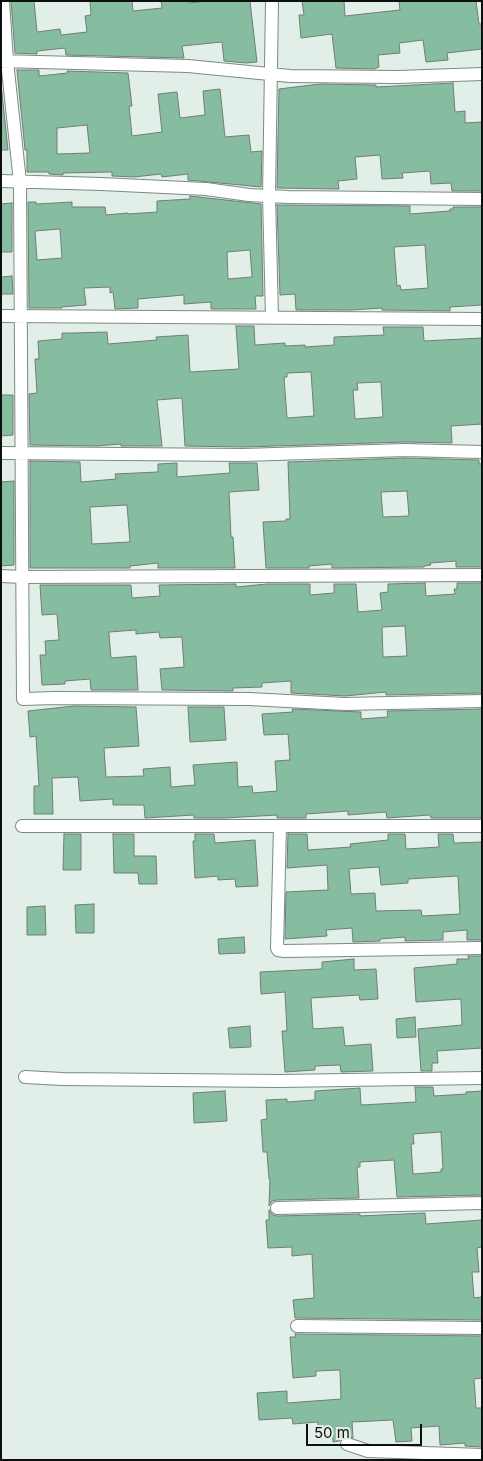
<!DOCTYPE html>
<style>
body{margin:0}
#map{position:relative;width:483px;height:1461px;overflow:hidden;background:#e2efe8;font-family:Inter,sans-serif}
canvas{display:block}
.frame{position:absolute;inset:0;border:2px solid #0c100e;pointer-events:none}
.scale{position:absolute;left:306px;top:1424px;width:116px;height:22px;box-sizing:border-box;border:2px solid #0c100e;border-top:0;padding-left:6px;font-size:15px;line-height:18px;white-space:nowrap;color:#0c100e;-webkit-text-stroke:4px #e2efe8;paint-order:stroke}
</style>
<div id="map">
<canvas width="483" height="1461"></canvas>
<div class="frame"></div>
<div class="scale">50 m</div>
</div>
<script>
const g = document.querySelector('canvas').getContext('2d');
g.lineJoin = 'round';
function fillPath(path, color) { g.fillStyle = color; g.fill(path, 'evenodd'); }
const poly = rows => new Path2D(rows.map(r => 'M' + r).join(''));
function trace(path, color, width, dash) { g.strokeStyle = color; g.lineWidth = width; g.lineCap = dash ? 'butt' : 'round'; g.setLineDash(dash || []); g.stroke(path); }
const building = poly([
 [11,1,34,1,37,32,60,29,61,35,87,32,85,16,91,15,90,1,132,1,133,11,162,8,161,1,188,1,189,3,208,1,250,1,257,62,246,63,224,61,222,42,182,46,184,58,66,55,65,48,37,51,37,54,15,53,11,1],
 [302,1,344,1,345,16,400,10,399,1,476,1,479,24,482,24,482,49,447,53,448,60,426,62,423,40,399,43,400,53,378,55,379,67,374,69,336,68,332,34,301,38,299,15,304,15,302,1],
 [17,70,39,70,39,76,68,73,67,71,128,73,132,106,129,106,132,136,162,132,158,94,177,92,180,118,205,115,203,91,220,89,225,137,249,135,251,152,262,151,261,187,188,180,188,174,162,177,161,174,134,177,112,176,112,172,63,173,63,175,49,174,49,172,27,172,27,150,25,150,17,70],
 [87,125,90,153,57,154,57,128,87,125],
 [453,83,455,112,465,111,465,123,482,122,482,191,452,191,451,183,431,184,430,171,402,173,403,178,382,179,380,155,355,157,357,179,338,181,339,189,277,188,279,89,320,84,376,85,376,87,453,83],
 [1,84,8,150,1,150,1,84],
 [190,196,261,204,263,296,255,296,256,309,211,309,211,302,184,304,184,295,138,299,138,308,115,309,113,292,110,293,110,287,84,288,86,305,62,307,62,308,29,308,28,202,36,202,36,204,72,202,72,207,105,207,106,215,128,213,128,214,157,212,157,201,190,199,190,196],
 [60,229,62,258,37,260,35,231,60,229],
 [250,250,252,277,228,279,227,252,250,250],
 [12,203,12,252,1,252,1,204,12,203],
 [277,205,410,206,410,214,450,211,450,209,453,209,453,207,482,207,482,305,450,307,450,311,382,310,382,308,352,310,296,310,295,294,280,295,277,205],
 [425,245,428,288,401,290,400,285,397,286,394,247,425,245],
 [12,276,13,294,1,294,1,277,12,276],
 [236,326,254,326,255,345,285,343,285,346,305,345,305,347,334,345,334,337,384,335,383,327,423,327,424,341,482,338,482,424,451,426,452,443,405,442,243,447,185,446,182,398,157,400,162,446,121,446,121,444,96,446,30,445,29,394,37,393,35,359,39,359,38,341,62,339,62,333,75,333,107,332,108,344,157,340,156,337,188,335,190,372,239,369,236,326],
 [311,372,314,416,287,418,284,377,287,377,287,373,311,372],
 [381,382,383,417,355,419,353,390,358,390,357,383,381,382],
 [1,395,13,395,13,435,1,436,1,395],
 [405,458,479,460,479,464,482,464,482,567,456,567,456,561,430,563,431,565,424,566,424,567,332,568,332,564,309,566,309,568,266,568,263,522,286,521,286,519,290,519,288,462,405,458],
 [407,491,409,516,383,517,381,492,407,491],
 [30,461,80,462,81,482,116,479,115,474,158,472,158,464,177,463,177,477,230,473,229,463,257,463,259,490,229,492,231,537,233,537,235,568,158,568,158,563,130,566,130,568,30,568,30,461],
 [127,505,130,542,92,544,90,507,127,505],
 [14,481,14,565,1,566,1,482,14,481],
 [425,583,426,596,455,594,454,589,457,589,457,583,482,583,482,693,386,695,386,692,345,696,291,693,291,681,262,683,262,687,233,688,233,691,162,690,160,669,184,667,182,637,160,638,159,632,136,634,136,630,109,632,109,634,111,658,136,656,138,690,91,690,90,679,65,681,65,684,42,685,40,655,46,655,45,641,59,640,57,614,42,615,40,585,131,585,132,598,160,596,159,585,236,584,236,587,267,584,310,584,310,595,334,593,334,584,356,584,358,612,382,610,380,593,388,592,388,584,425,583],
 [405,626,407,656,383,657,382,627,405,626],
 [74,706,136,707,139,746,104,748,106,777,144,776,143,769,170,767,171,787,195,785,193,765,237,762,238,787,252,786,253,793,277,791,275,761,290,760,288,734,264,735,262,714,293,712,292,709,361,712,361,719,388,717,387,711,482,709,482,818,431,818,430,815,387,818,386,812,348,815,348,811,306,814,306,818,277,818,277,815,225,818,194,818,194,815,145,818,144,805,113,805,113,799,80,801,78,777,52,778,53,814,34,814,34,786,39,786,36,736,30,737,28,711,74,706],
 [188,707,224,707,226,740,190,742,188,707],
 [64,834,81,834,81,870,63,870,64,834],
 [113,834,134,834,134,856,156,856,157,884,139,884,138,873,114,873,113,834],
 [195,834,214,834,215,843,255,840,258,886,236,887,235,879,218,880,218,876,195,878,193,841,195,841,195,834],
 [288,834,307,834,308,850,351,847,350,844,388,840,388,834,405,834,406,849,439,847,438,834,453,834,454,843,482,842,482,940,467,940,467,930,443,932,443,940,405,941,405,937,380,939,380,941,353,942,352,928,326,930,327,936,285,939,286,892,328,890,327,865,287,868,288,834],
 [379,867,381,885,408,883,408,879,458,876,460,914,422,916,421,910,376,911,375,893,351,894,349,869,379,867],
 [94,904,94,933,76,933,75,905,94,904],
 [45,906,46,935,27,935,27,907,45,906],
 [244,937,245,953,219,954,218,939,244,937],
 [468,956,482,956,482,1048,437,1051,438,1063,432,1063,432,1071,421,1071,418,1029,462,1025,461,999,416,1002,414,968,457,964,457,959,469,959,468,956],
 [354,959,354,970,376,969,378,999,360,1000,359,995,311,998,313,1029,343,1027,345,1046,371,1044,373,1071,341,1072,340,1065,315,1066,315,1070,285,1072,282,1031,287,1031,285,992,261,994,260,972,322,969,322,962,354,959],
 [415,1017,416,1037,397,1038,396,1019,415,1017],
 [250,1026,251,1047,230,1048,228,1028,250,1026],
 [415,1087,433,1087,434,1096,466,1094,466,1092,482,1091,482,1195,397,1197,394,1160,360,1162,360,1167,357,1167,359,1198,277,1200,272,1201,269,1206,270,1179,269,1179,267,1152,263,1152,261,1120,267,1119,266,1100,287,1099,287,1102,315,1100,315,1091,360,1088,361,1105,416,1102,415,1087],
 [441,1132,443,1169,441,1169,441,1172,413,1174,411,1144,414,1144,413,1134,441,1132],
 [225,1091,227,1121,194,1123,193,1093,225,1091],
 [269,1210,273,1215,277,1216,360,1214,360,1216,425,1213,426,1224,482,1220,482,1247,477,1248,479,1272,472,1272,474,1298,482,1297,482,1320,295,1318,293,1300,314,1298,312,1254,292,1256,292,1247,268,1248,266,1220,269,1220,269,1210],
 [295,1334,482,1336,482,1378,474,1379,476,1408,482,1408,482,1447,465,1446,465,1443,440,1445,439,1426,411,1428,412,1441,396,1442,393,1420,352,1422,353,1438,346,1436,339,1441,333,1442,332,1426,318,1427,318,1422,293,1424,292,1418,259,1420,257,1393,287,1391,287,1403,341,1399,340,1370,316,1371,316,1376,293,1378,290,1337,296,1337,295,1334]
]);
fillPath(building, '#86bda1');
trace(building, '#707d76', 1);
const street = poly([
 [3,1,7,61,20,182,23,699,54,698,249,699,345,704,482,701],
 [1,61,188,66,290,76,398,77,482,74],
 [1,181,101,184,206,189,249,195,288,197,482,199],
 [1,316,482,319],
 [272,318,269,196,272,1],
 [1,453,243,455,405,450,482,452],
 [1,576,22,577,482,575],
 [22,826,482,826],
 [280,826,277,948,278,950,284,951,482,948],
 [25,1077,62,1079,279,1081,482,1078],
 [277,1208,482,1203],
 [297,1326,482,1328],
 [347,1444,368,1451,482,1455]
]);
trace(street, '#7d8982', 14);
trace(street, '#fff', 12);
</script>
